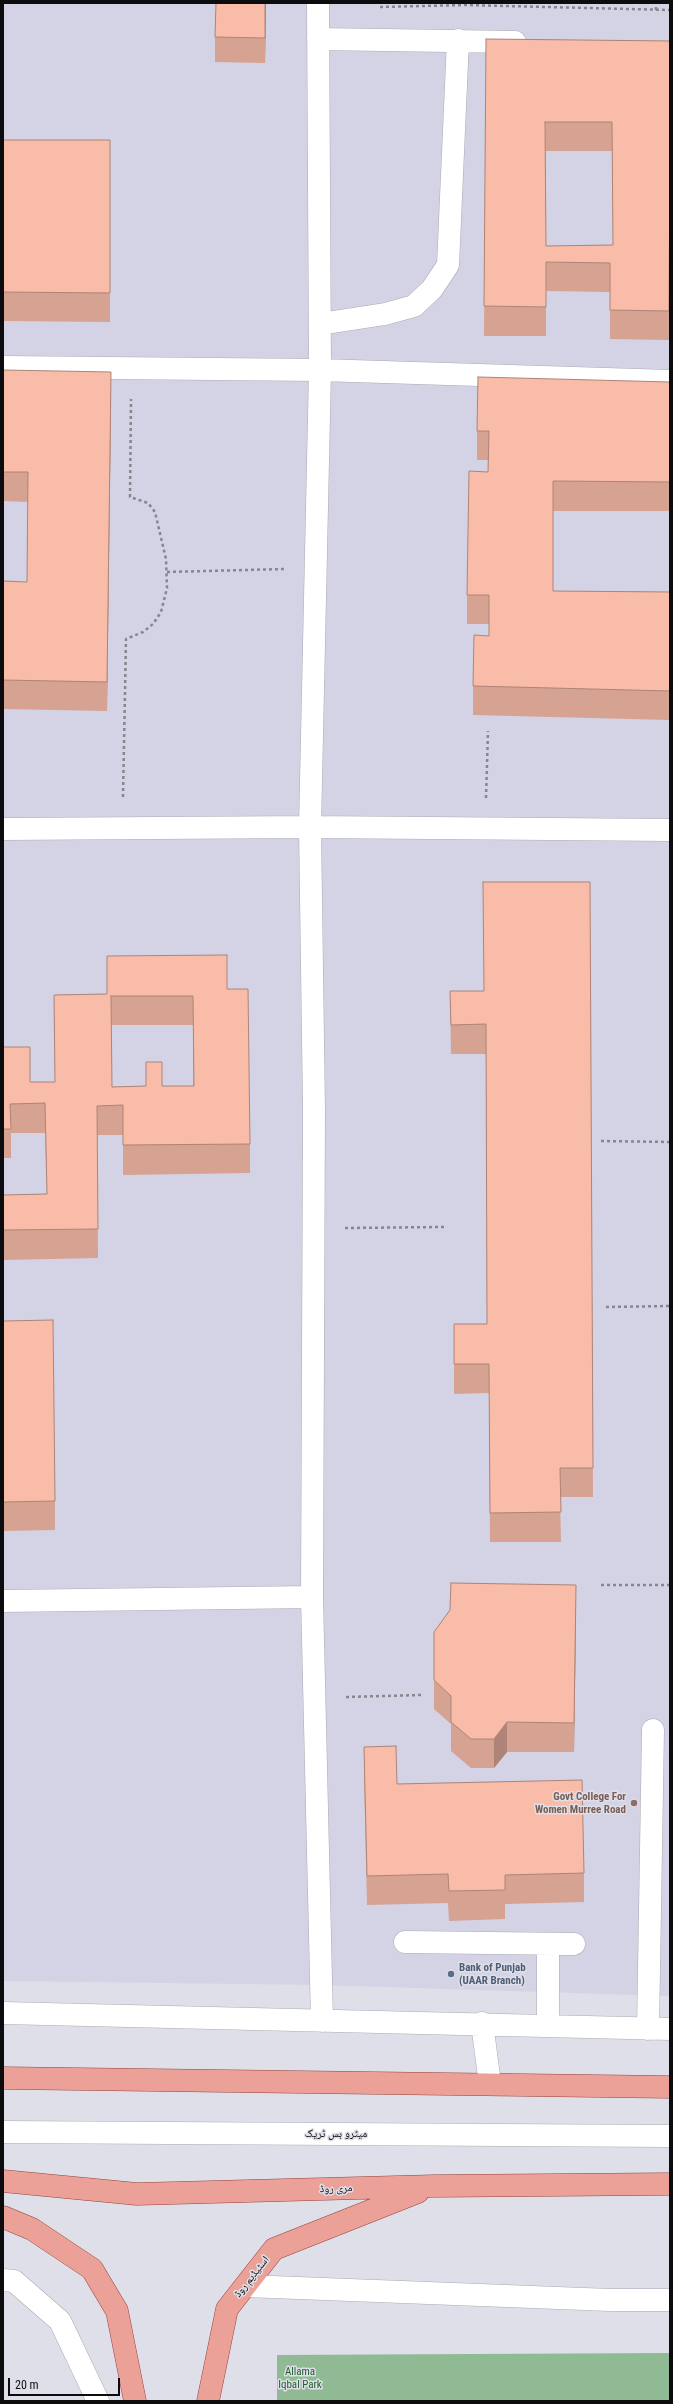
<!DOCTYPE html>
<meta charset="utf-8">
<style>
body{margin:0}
#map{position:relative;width:673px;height:2404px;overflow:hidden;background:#dfdfe9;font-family:"Roboto Condensed",sans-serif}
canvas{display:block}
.frame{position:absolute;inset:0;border:4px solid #0c0c0f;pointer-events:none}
.scale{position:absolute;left:8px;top:2378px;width:112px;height:18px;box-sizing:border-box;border:2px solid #0c0c0f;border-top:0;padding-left:5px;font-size:12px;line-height:14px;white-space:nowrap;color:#0c0c0f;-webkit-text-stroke:3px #dfdfe9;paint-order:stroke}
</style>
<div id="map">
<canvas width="673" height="2404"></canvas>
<div class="frame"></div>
<div class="scale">20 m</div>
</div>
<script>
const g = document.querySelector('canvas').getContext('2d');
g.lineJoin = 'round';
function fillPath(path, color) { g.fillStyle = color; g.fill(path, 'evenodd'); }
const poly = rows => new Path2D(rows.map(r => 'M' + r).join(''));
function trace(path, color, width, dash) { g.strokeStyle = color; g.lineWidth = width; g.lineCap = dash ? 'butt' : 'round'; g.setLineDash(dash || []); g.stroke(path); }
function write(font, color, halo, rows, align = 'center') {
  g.font = font + ' "Roboto Condensed","Noto Naskh Arabic",sans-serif'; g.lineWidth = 3; g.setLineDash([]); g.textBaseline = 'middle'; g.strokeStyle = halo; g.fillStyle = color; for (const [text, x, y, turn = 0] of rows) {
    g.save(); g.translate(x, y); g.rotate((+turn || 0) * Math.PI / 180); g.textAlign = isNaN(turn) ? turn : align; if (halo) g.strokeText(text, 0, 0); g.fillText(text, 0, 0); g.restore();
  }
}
fillPath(poly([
 [3,3,670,3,670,1996,321,1985,3,1981]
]), '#d3d3e5');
fillPath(poly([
 [670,2353,670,2401,277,2401,277,2355]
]), '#90ba93');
const minor = poly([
 [318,3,320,370,310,827,314,1110,312,1597,322,2021],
 [318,39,515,42],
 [320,324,385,314,414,306,432,289,448,265,458,40],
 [3,367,320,370,670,381],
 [3,829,310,827,670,830],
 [3,1601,312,1597],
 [405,1942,574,1944],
 [548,1944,548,2025],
 [3,2013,670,2029],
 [482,2023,490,2084],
 [648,2029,653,1730],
 [3,2132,670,2136],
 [3,2280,14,2281,60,2321,98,2401],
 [246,2286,610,2300,670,2300]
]);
const major = poly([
 [3,2078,670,2087],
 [3,2181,137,2194,434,2186,670,2184],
 [3,2217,32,2229,92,2269,117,2311,135,2401],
 [208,2401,227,2309,274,2249,418,2192]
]);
trace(minor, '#aaaab3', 23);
trace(major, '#94433c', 23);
trace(poly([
 [380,7,465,5,670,10],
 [656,10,656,3],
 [167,572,284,569],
 [123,797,126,639,143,632,153,624,161,612,167,588,166,559,155,512,148,503,130,497,131,399],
 [486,798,488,731],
 [601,1141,670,1142],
 [345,1228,444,1227],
 [606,1307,670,1306],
 [601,1585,670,1585],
 [346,1697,421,1695]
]), '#86868d', 2.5, [3, 3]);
trace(minor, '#fff', 22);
trace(major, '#eba098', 22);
fillPath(poly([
 [266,3,265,63,215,62,215,37],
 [486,39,670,41,669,340,610,339,610,292,546,291,546,336,484,336],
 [546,151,612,151,613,245,546,246],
 [3,140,110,140,110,322,3,321],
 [3,370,111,401,107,711,3,709,3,581,27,582,28,502,3,501],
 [670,382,670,511,553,511,553,591,670,592,670,720,473,715,473,686,489,636,489,624,467,624,467,595,488,472,489,460,477,460,477,431],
 [590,882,593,1497,560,1497,561,1542,490,1542,489,1393,454,1394,454,1324,487,1324,486,1054,451,1054,450,991,484,991],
 [227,989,250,1144,250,1173,123,1175,123,1135,97,1135,98,1258,3,1260,3,1195,47,1194,45,1133,11,1133,11,1158,3,1158,3,1047,30,1082,55,1082,54,995,107,994],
 [111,1025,193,1025,193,1086,162,1086,146,1062,146,1086,112,1087],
 [3,1321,55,1501,55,1530,3,1531],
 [576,1614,574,1752,507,1752,494,1768,471,1768,451,1751,451,1724,434,1709,434,1632],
 [364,1747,397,1784,584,1873,584,1902,505,1904,505,1919,449,1921,448,1903,367,1905,364,1776]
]), '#d6a291');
fillPath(poly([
 [265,3,266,3,265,63],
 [111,372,111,401,107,711,107,682],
 [576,1585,576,1614,574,1752,574,1723],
 [507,1722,507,1752,494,1768,494,1739]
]), '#ae8476');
const building = poly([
 [216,3,265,3,265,38,215,37,216,3],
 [486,39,670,41,670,160,669,311,610,310,610,263,546,262,546,307,484,306,486,39],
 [545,122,612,122,613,245,546,246,545,122],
 [3,140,110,140,110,293,3,292,3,140],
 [3,370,111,372,107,682,3,680,3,581,27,582,28,472,3,472,3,370],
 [478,377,670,382,670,482,553,481,553,591,670,592,670,691,473,686,474,635,489,636,489,595,467,595,469,471,488,472,489,431,477,431,478,377],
 [483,882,590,882,593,1468,560,1468,561,1512,490,1513,489,1364,454,1364,454,1324,487,1324,486,1024,451,1025,450,991,484,991,483,882],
 [227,955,227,989,248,989,250,1144,123,1145,123,1105,97,1106,98,1229,3,1230,3,1195,47,1194,45,1103,10,1104,11,1129,3,1129,3,1047,30,1047,30,1082,55,1082,54,995,107,994,107,956,227,955],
 [111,996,193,996,194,1086,162,1086,162,1062,146,1062,146,1086,112,1087,111,996],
 [53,1320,55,1501,3,1502,3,1321,53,1320],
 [451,1583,576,1585,574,1723,507,1722,494,1739,471,1739,451,1722,451,1696,434,1680,434,1632,450,1610,451,1583],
 [396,1746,397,1784,582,1780,584,1873,505,1875,505,1890,449,1891,448,1874,367,1876,364,1747,396,1746]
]);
fillPath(building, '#f9bca9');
trace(building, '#ae8476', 1);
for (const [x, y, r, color] of [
 [634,1803,4,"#8d6e63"],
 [451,1974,4,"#5c6f8a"]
]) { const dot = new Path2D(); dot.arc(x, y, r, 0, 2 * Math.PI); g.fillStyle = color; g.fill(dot); trace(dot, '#dfdfe9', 1.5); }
write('bold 11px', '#785e54', '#dfdfe9', [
 ["Govt College For",626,1797],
 ["Women Murree Road",626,1810]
], 'right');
write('bold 11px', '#4e5e75', '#dfdfe9', [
 ["Bank of Punjab",459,1968],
 ["(UAAR Branch)",459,1981]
], 'left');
write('11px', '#0c0c0f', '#dfdfe9', [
 ["میٹرو بس ٹریک",336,2134],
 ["مری روڈ",336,2189,-2],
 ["اسٹیڈیم روڈ",252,2277,-52]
]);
write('11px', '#1d5e2a', '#dfdfe9', [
 ["Allama",300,2372],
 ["Iqbal Park",300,2385]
]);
</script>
